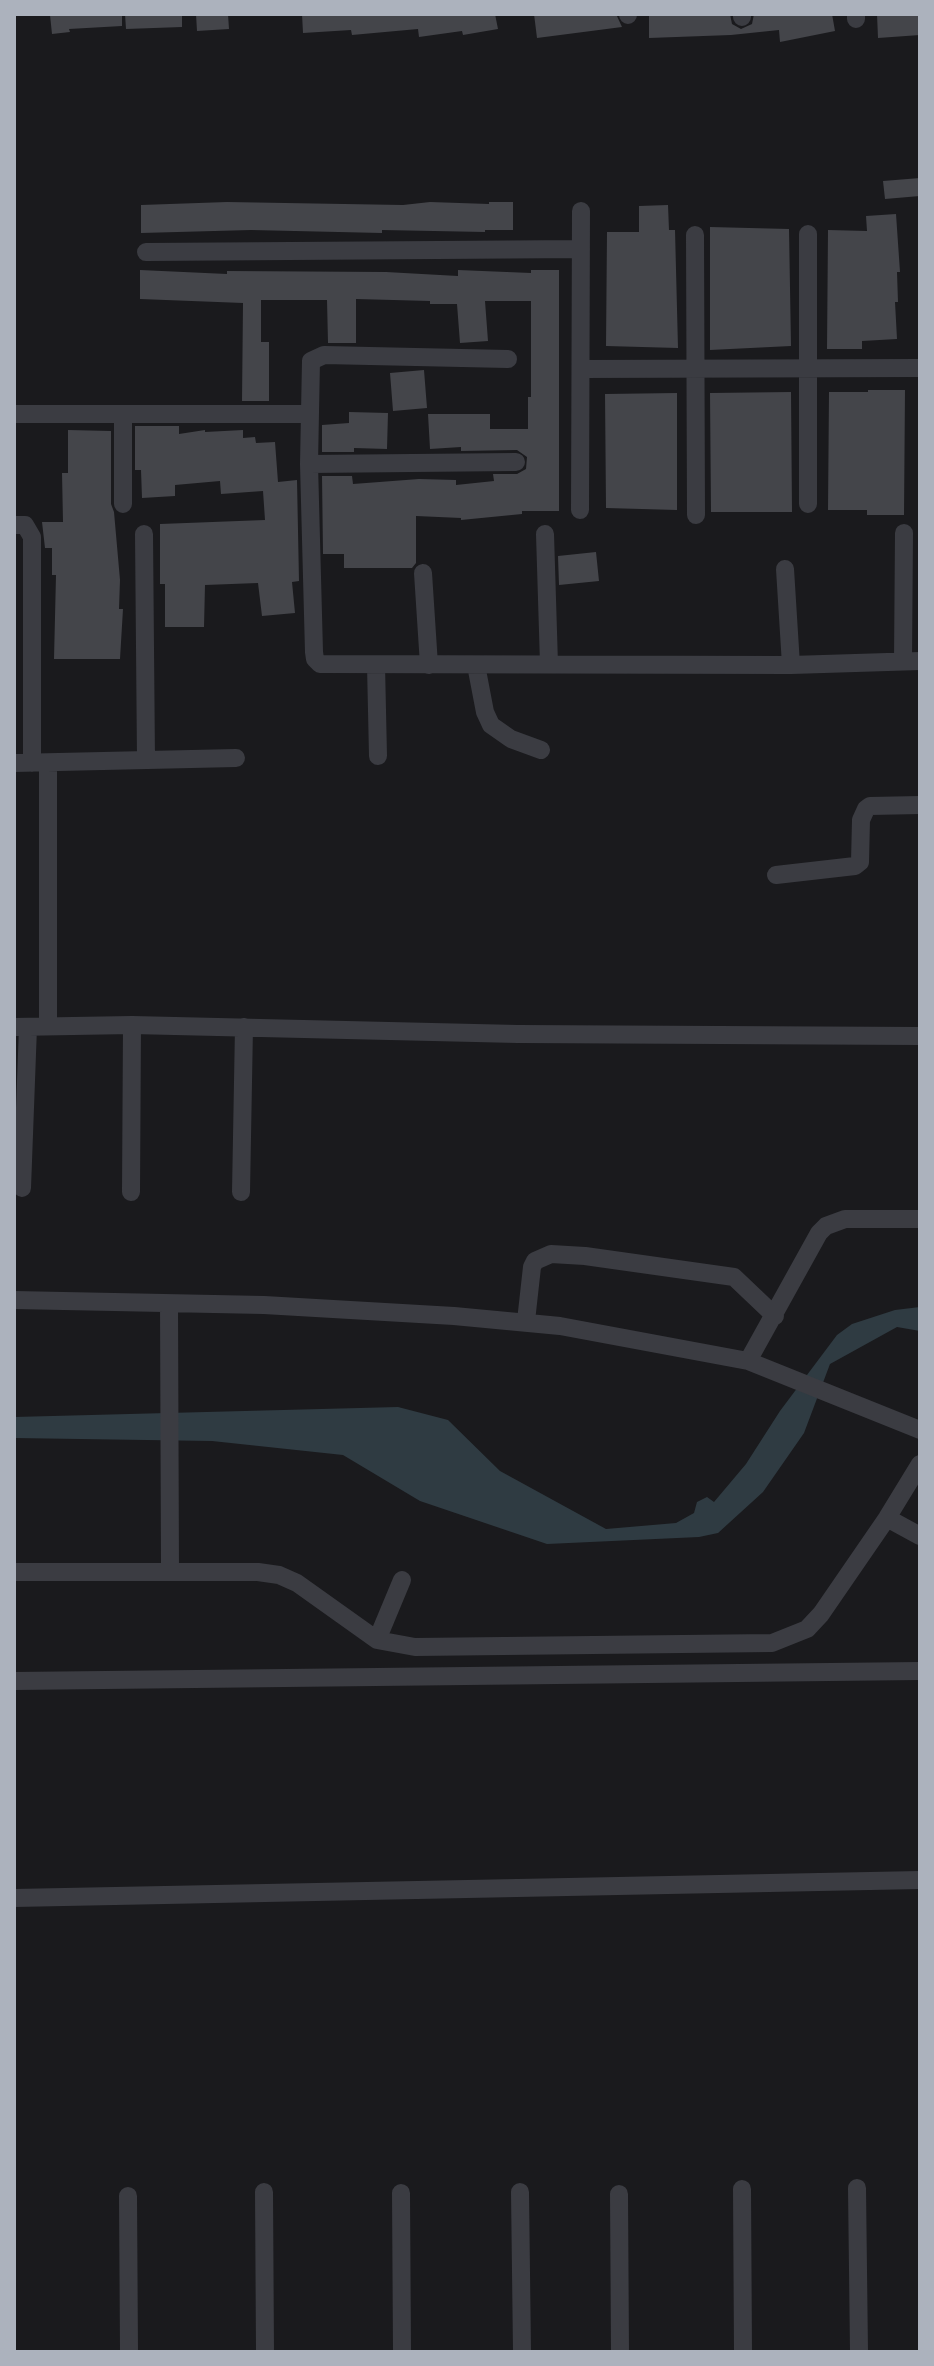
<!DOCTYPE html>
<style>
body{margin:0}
#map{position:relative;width:934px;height:2366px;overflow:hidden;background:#1a1a1d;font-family:Commissioner,sans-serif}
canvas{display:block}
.frame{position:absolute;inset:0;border:16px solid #acb2bd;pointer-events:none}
</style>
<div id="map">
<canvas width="934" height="2366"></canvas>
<div class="frame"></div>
</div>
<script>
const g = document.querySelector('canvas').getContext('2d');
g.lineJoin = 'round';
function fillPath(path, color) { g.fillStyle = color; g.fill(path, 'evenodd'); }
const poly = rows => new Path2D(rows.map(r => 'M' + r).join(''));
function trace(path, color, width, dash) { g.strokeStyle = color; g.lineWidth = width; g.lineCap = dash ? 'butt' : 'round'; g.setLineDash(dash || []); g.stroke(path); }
fillPath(poly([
 [920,1307,920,1331,897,1327,830,1364,804,1433,763,1492,718,1533,699,1537,547,1544,420,1501,343,1455,212,1441,14,1438,14,1417,398,1407,448,1420,500,1471,606,1529,676,1523,694,1513,697,1502,707,1497,714,1502,746,1464,780,1411,837,1335,852,1324,895,1310]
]), '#2f3b42');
fillPath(poly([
 [122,14,122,26,69,29,70,32,52,34,50,15],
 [125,14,182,14,182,27,126,29],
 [196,14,228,14,229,29,197,31],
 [302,14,495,14,498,29,463,35,462,31,419,37,418,29,352,35,351,30,303,33],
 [534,14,616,14,622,27,537,38],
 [649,14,730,14,732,24,741,29,752,24,754,14,832,14,835,31,780,42,779,30,731,35,649,38],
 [877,14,920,14,920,35,878,38],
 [920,178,920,196,885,199,883,181],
 [227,202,403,205,430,202,489,204,489,202,513,202,513,230,485,230,485,232,382,230,382,233,251,230,141,233,141,205],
 [668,205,669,230,675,230,678,348,606,346,607,232,639,232,639,206],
 [896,214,900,272,897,272,898,302,895,302,897,339,862,341,862,349,827,349,828,230,867,231,866,216],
 [710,227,789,229,791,346,710,350],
 [140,270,227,274,227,271,386,272,458,276,458,270,531,273,531,270,559,270,559,511,522,511,522,514,461,520,461,518,416,516,416,563,412,568,344,568,344,554,323,554,322,476,352,476,353,484,419,479,456,480,456,485,494,481,493,474,517,474,526,469,527,457,517,450,461,451,461,447,430,449,428,414,490,414,490,429,528,429,528,397,531,397,531,301,485,301,488,341,460,343,457,304,430,304,430,301,356,299,356,343,328,343,327,300,261,300,261,342,269,342,269,401,242,401,243,303,140,299],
 [424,370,427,408,393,411,390,373],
 [868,390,905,390,904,515,867,515,867,510,828,510,829,392,868,392],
 [791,392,792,512,711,512,710,393],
 [677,393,677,510,606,508,605,394],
 [349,412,388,413,387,449,354,448,354,452,322,452,322,425,349,423],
 [135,426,179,426,179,434,205,430,205,432,243,430,243,438,255,437,256,443,275,442,278,482,297,480,299,581,292,582,295,613,262,616,258,583,205,585,204,627,165,627,165,584,160,584,160,524,265,520,263,491,221,494,220,481,175,485,175,496,142,498,141,470,135,470],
 [68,430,111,431,111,504,114,512,120,580,119,609,123,609,120,659,54,659,56,575,52,575,52,548,45,548,42,522,63,522,62,473,68,473],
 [596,552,599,581,559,585,558,556]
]), '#44454a');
trace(poly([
 [628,15,628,14],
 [742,17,742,14],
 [856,19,856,14],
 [695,235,696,515],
 [146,252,581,249],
 [508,359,324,355,311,361,309,464,314,652,315,659,320,664,791,665,920,661],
 [581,369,920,368],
 [14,414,309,414],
 [123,416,123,504],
 [309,464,516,462],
 [808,504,808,234],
 [580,510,581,211],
 [14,525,25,525,32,537,32,763],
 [144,534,146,760],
 [545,534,549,664],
 [785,569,791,665],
 [423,573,429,665],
 [903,661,904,533],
 [376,665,378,756],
 [476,665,485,712,491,725,511,739,541,750],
 [14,763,236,758],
 [48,763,48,1026],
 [776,875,855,866,860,862,861,820,866,809,870,806,920,805],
 [14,1027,132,1025,518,1034,920,1036],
 [22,1188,28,1027],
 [131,1192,132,1025],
 [241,1192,244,1027],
 [14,1300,264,1305,454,1316,560,1326,748,1361,920,1430],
 [169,1304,170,1571],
 [526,1321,532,1267,535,1261,551,1254,585,1256,734,1277,775,1316],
 [748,1361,819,1233,826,1226,845,1219,920,1219],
 [887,1518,920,1536],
 [14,1572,258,1572,279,1575,297,1583,377,1640,415,1647,772,1643,807,1629,821,1614,887,1518,920,1464],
 [377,1640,402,1580],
 [14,1681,920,1671],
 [14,1898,920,1880],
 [857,2188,859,2352],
 [742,2189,743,2352],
 [264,2192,265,2352],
 [520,2192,522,2352],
 [401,2193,402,2352],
 [619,2194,620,2352],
 [128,2196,129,2352]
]), '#3b3c42', 18);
</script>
